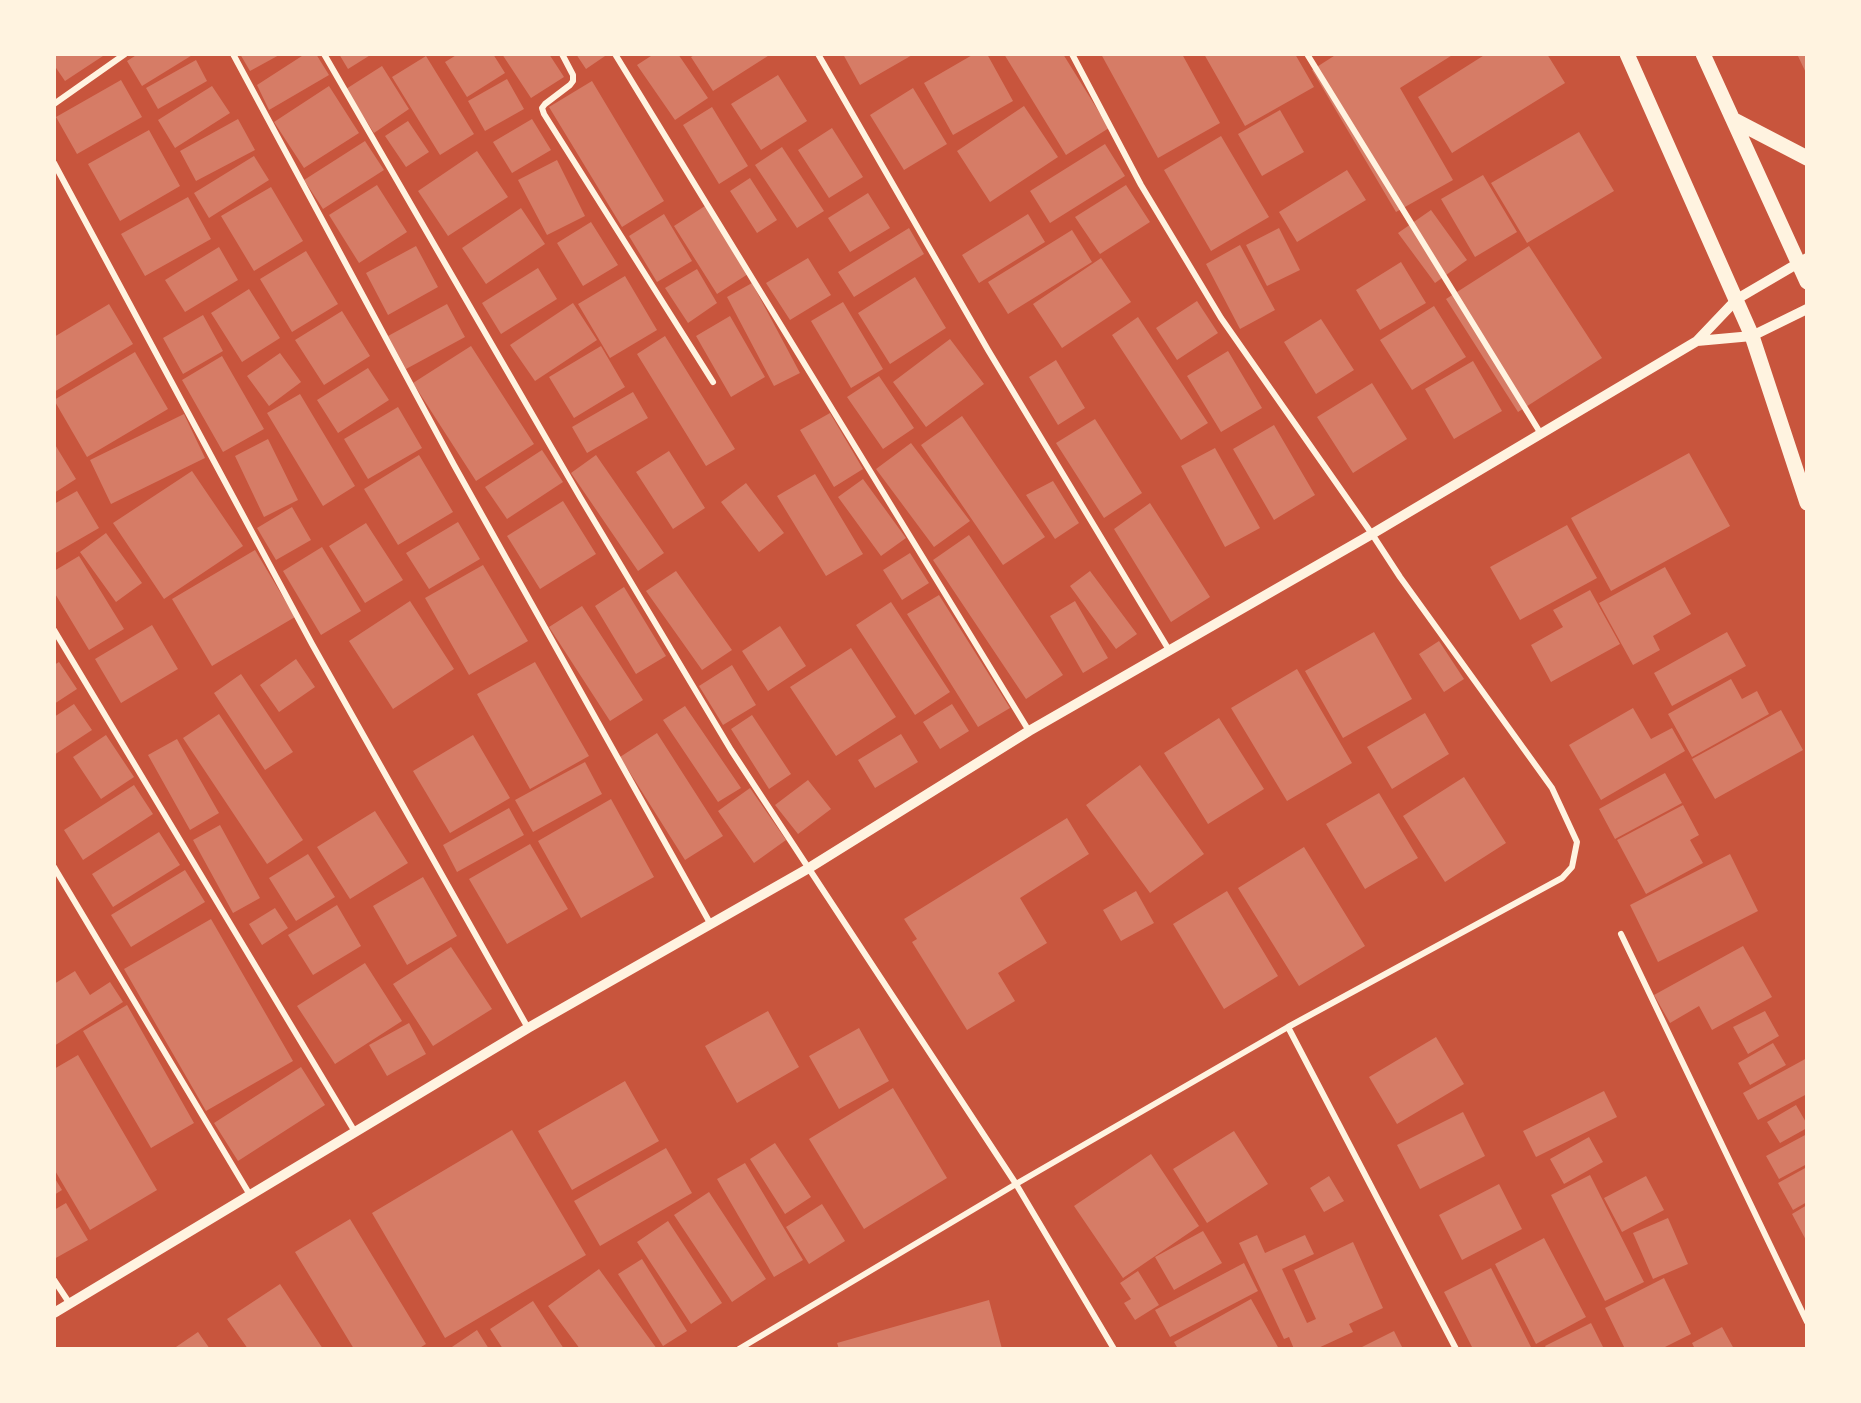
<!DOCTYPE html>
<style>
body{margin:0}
#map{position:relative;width:1861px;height:1403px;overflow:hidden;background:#c8553d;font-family:"Asap Condensed",sans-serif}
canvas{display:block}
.frame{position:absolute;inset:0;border:56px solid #fff3e0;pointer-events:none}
</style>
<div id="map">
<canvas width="1861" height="1403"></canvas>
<div class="frame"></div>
</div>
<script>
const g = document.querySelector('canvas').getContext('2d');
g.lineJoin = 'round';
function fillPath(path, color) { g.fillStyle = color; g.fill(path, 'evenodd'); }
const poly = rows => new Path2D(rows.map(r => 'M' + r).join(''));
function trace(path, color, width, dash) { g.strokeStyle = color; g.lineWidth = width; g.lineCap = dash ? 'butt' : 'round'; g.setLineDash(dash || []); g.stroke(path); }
fillPath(poly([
 [54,54,106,54,65,81,54,65],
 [138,54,194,54,142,86,127,61],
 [240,54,281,54,250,71],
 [305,54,316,54,329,75,269,110,257,85],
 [339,54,372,54,348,69],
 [458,54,493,54,505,73,467,97,445,62],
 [502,54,549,54,564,77,531,98],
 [576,54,608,54,586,69],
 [654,54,678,54,708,98,675,120,637,65],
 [696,54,771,54,713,91,691,57],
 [843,54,914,54,860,85],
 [974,54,987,54,1013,101,953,135,924,83],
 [1004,54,1063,54,1109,128,1066,155],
 [1101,54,1182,54,1220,123,1158,158],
 [1204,54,1295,54,1314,87,1245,126],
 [1337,54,1454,54,1400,88,1453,180,1396,212,1312,70],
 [1486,54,1547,54,1565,83,1452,153,1418,97],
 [1797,54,1807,54,1807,75],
 [426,56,474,134,440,155,392,77],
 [196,60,207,81,158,109,146,88],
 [382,66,409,109,374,133,346,89],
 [778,75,807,121,761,150,731,104],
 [507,79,524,109,485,131,468,101],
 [121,80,142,117,77,154,56,117],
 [592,81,664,201,622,227,549,107],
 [212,86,230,113,175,148,158,120],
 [329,86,359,133,304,168,274,122],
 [913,88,947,144,904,170,870,115],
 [1024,106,1058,157,990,202,957,151],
 [712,107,748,166,719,184,683,125],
 [1280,110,1304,152,1262,176,1238,134],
 [238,119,255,150,196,181,180,151],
 [532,119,551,150,512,173,493,142],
 [408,121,429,152,406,167,385,136],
 [832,128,863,177,829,198,798,150],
 [149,130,180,186,120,221,88,164],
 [1579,132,1614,191,1527,243,1491,183],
 [1221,136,1269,217,1211,251,1164,170],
 [365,141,384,170,323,209,304,180],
 [1105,144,1125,176,1050,223,1030,191],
 [782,147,824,211,797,228,755,165],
 [477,151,508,197,448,236,418,191],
 [254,156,269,180,209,218,194,193],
 [557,160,585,216,547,235,518,180],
 [1347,170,1366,200,1297,242,1279,212],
 [1483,175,1517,232,1475,257,1441,199],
 [750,178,777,220,757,233,730,191],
 [377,185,407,232,359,263,329,215],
 [1126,185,1150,222,1100,254,1075,217],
 [271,187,303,241,254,271,221,216],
 [868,193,890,228,850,252,828,218],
 [188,197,211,239,145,276,121,234],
 [705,206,748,274,717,294,674,226],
 [521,208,545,244,486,284,462,248],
 [1431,210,1467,260,1435,283,1398,233],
 [664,214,692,261,657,282,629,236],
 [1028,214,1045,242,979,283,962,255],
 [591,222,618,265,583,286,557,243],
 [909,228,924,254,854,297,838,272],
 [1279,228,1300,270,1267,286,1246,245],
 [1072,230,1092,262,1008,314,988,282],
 [1240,245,1275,310,1240,329,1206,264],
 [416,246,438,287,388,315,366,273],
 [1529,246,1602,358,1518,412,1446,299],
 [219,247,238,280,185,312,165,280],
 [306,251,338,304,292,332,260,279],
 [808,258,831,295,790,320,766,283],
 [1101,258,1131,302,1062,348,1033,304],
 [1401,262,1426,303,1380,330,1356,290],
 [538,268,557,299,501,334,482,303],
 [697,269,717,303,688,323,665,288],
 [625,276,657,330,610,358,578,304],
 [915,277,946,328,890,364,858,313],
 [752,283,800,373,774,386,727,297],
 [249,289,280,338,242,362,211,313],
 [1197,301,1218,333,1177,360,1156,328],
 [843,302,883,369,851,388,811,321],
 [573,303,597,340,535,381,510,345],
 [109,304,133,344,54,392,54,337],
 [447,304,465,337,406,369,388,336],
 [1434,306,1466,357,1412,390,1380,340],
 [342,311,370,356,324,385,295,340],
 [203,315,223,351,183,374,163,338],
 [730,316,765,377,731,397,696,336],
 [1138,317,1208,423,1181,440,1112,335],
 [1321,319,1354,370,1316,394,1284,342],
 [665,336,735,449,706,466,637,354],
 [950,339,984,384,926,427,893,382],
 [471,346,534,444,476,481,413,383],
 [601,346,625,387,574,418,549,377],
 [1228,351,1262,408,1221,432,1187,376],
 [135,352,168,409,87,457,54,400],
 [280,353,301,382,269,406,247,376],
 [222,356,264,429,223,452,182,380],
 [1056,360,1085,408,1058,425,1029,377],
 [1473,361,1502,411,1454,439,1425,389],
 [368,368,389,400,338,433,317,400],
 [879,376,914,428,883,449,847,397],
 [1372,383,1407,439,1353,473,1317,417],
 [633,392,648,418,587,453,572,427],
 [300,394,355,486,323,506,267,413],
 [398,407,422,448,368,479,344,439],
 [830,413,863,469,834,487,800,430],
 [184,414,205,458,111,504,90,460],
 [962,416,1045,537,1003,565,921,445],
 [1095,419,1142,493,1104,518,1056,443],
 [1274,425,1315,495,1274,520,1233,449],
 [268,439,298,500,264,517,235,456],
 [54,443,76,479,54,493],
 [911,443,970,521,934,547,876,469],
 [1215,448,1260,528,1225,547,1181,466],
 [542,450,563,482,507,519,485,487],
 [669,451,705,508,673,529,636,472],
 [1689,453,1730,526,1611,591,1571,518],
 [419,455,453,512,398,545,364,489],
 [596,455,664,553,638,571,571,473],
 [192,471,243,546,164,599,113,523],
 [815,474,863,554,826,576,777,496],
 [863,479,906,538,881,556,838,497],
 [1053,481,1079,523,1055,539,1026,495],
 [746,483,784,533,759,552,721,502],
 [77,491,99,528,54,554,54,504],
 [563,501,596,554,540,589,507,536],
 [1150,503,1210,597,1171,622,1114,529],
 [292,507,311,540,276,560,257,528],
 [458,522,480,559,429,589,406,553],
 [366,523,403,580,365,603,329,546],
 [1567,525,1597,578,1520,620,1490,567],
 [106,533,142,583,116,602,80,552],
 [969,535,1063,675,1026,699,933,560],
 [322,547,361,611,321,635,283,571],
 [255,550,295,617,212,666,172,599],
 [910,553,929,583,902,600,883,570],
 [79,556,124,629,89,650,54,592,54,571],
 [483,565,528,641,469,675,425,598],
 [1665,567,1691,614,1653,636,1660,650,1633,665,1599,603],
 [676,571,732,650,702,670,646,591],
 [1090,571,1137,634,1116,649,1070,586],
 [624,587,666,656,636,674,595,606],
 [1590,590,1620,644,1551,682,1531,645,1563,627,1553,610],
 [939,595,1010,708,978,727,907,614],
 [410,601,454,669,393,709,349,641],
 [1075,601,1108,658,1083,673,1050,616],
 [891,602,950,692,915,715,856,625],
 [582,606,643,700,610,721,549,627],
 [152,625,178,669,121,703,95,659],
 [780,626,806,666,768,691,742,651],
 [1374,632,1412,699,1343,738,1305,671],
 [1727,632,1746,666,1672,706,1654,673],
 [1439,641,1464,679,1444,692,1419,654],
 [851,648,896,717,836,756,790,687],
 [296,659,315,687,279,712,260,685],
 [59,662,77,689,54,704,54,665],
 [535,662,589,756,530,789,477,694],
 [732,665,756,705,723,725,699,686],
 [1297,669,1352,763,1287,801,1231,708],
 [241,674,293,752,265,770,214,693],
 [1731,679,1742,699,1757,691,1769,714,1692,757,1668,714],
 [74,704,92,730,54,755,54,717],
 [952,704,969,731,940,749,923,722],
 [685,706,741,788,718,802,663,720],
 [1633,708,1651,739,1672,728,1685,751,1601,800,1569,745],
 [1781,710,1803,750,1715,799,1692,759],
 [1425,713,1449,754,1392,789,1367,747],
 [219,714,303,840,267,864,183,738],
 [752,715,791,774,769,789,731,729],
 [1219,718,1264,789,1208,824,1164,753],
 [657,733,723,836,685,860,620,757],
 [901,734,918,762,875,788,858,760],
 [106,735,134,777,101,799,73,757],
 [473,735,510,798,450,833,413,771],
 [177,739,219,813,190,830,148,755],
 [585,762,602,794,533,832,515,800],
 [1140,765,1204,854,1150,893,1086,805],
 [1665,773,1682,803,1615,839,1599,809],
 [1464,777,1506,843,1445,882,1403,816],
 [808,780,831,809,798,834,775,805],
 [134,785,153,814,83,860,64,830],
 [750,788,786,840,754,863,718,811],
 [1379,793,1418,858,1365,889,1326,824],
 [611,799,654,877,581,918,538,841],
 [1683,805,1699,835,1690,840,1703,863,1646,894,1617,840],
 [509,808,524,835,457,872,443,845],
 [375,811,408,863,350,899,317,847],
 [1067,818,1089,854,1020,898,1047,943,998,973,1015,1001,967,1030,912,942,917,939,904,919],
 [220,825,260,898,233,913,193,840],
 [159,832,180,865,113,907,92,874],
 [530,844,568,909,507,944,469,879],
 [1304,847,1365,946,1299,986,1238,888],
 [308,854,335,897,296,921,269,878],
 [1730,854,1758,911,1658,962,1630,905],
 [185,870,205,902,131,947,111,915],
 [423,877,457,936,407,965,373,906],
 [1136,891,1154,923,1121,941,1103,910],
 [1227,891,1278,976,1224,1009,1173,924],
 [337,905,361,946,313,975,288,935],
 [275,908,288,928,262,945,249,924],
 [211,919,293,1061,206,1111,124,969],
 [1743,946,1772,997,1712,1030,1699,1006,1670,1023,1654,995],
 [451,947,492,1009,433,1046,393,984],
 [365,963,402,1021,335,1064,297,1006],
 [75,971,90,995,110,982,123,1002,54,1046,54,984],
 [127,1005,194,1123,151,1148,83,1031],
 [768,1011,799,1067,737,1103,705,1046],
 [1765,1011,1779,1036,1748,1054,1733,1027],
 [409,1023,426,1054,387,1076,369,1045],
 [859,1028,889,1081,839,1109,809,1056],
 [1436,1037,1464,1084,1397,1124,1369,1077],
 [1773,1043,1786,1065,1750,1085,1738,1063],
 [78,1055,157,1190,90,1230,54,1169,54,1069],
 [1807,1058,1807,1094,1758,1120,1743,1093],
 [301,1067,325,1105,238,1161,214,1123],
 [625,1081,659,1141,572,1190,538,1131],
 [893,1088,947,1178,864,1229,809,1139],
 [1604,1091,1617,1117,1536,1157,1523,1131],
 [1796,1105,1807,1124,1807,1128,1780,1143,1767,1122],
 [1463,1112,1485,1156,1420,1189,1397,1145],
 [512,1130,586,1255,445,1338,372,1213],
 [1234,1131,1268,1184,1207,1223,1173,1169],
 [1807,1134,1807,1164,1779,1179,1766,1156],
 [1589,1137,1603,1162,1564,1184,1550,1159],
 [775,1143,811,1197,785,1214,750,1159],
 [666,1148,692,1193,600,1246,574,1201],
 [1151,1154,1199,1226,1123,1278,1074,1206],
 [745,1163,803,1260,774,1277,717,1179],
 [1807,1167,1807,1202,1793,1210,1778,1183],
 [1590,1175,1644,1282,1605,1301,1551,1195],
 [1329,1176,1344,1201,1324,1212,1310,1188],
 [1646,1176,1664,1210,1622,1232,1604,1198],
 [54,1177,62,1190,54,1195],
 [1499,1184,1522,1229,1462,1260,1439,1215],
 [709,1192,766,1279,732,1302,674,1215],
 [66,1203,88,1240,54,1259,54,1210],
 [822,1204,845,1241,809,1264,786,1227],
 [1807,1205,1807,1242,1792,1214],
 [1668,1218,1688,1264,1653,1279,1633,1233],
 [350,1219,426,1344,418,1349,354,1349,295,1252],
 [668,1221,722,1303,691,1324,637,1242],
 [1203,1231,1222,1263,1174,1290,1155,1257],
 [1257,1235,1265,1253,1305,1235,1314,1254,1282,1269,1307,1323,1316,1319,1294,1270,1353,1242,1383,1308,1349,1324,1353,1332,1316,1349,1294,1349,1289,1337,1284,1339,1239,1243],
 [1544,1238,1586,1317,1536,1344,1495,1264],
 [642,1259,687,1331,663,1346,618,1274],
 [1244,1263,1258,1291,1170,1337,1155,1310],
 [1491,1268,1532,1349,1473,1349,1444,1292],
 [599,1269,657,1349,580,1349,548,1306],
 [1138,1271,1159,1305,1135,1320,1124,1303,1131,1299,1120,1283],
 [1664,1278,1691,1334,1661,1349,1625,1349,1605,1308],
 [280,1284,323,1349,248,1349,227,1319],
 [1251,1299,1279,1349,1178,1349,1174,1342],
 [989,1300,1002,1349,839,1349,837,1343],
 [533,1301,564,1349,503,1349,490,1329],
 [1591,1323,1603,1347,1599,1349,1547,1349,1545,1346],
 [1722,1327,1734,1349,1695,1349,1692,1343],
 [477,1330,489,1349,449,1349],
 [1394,1331,1403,1349,1358,1349],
 [198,1332,210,1349,173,1349]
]), '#d67c66');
trace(poly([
 [233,54,454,465,710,923],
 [324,54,580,497,731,750,1016,1184,1114,1349],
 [562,54,573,75,573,81,570,85,545,104,542,108,544,114,713,382],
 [615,54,1029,731],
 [818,54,988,350,1169,650],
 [1307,54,1541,434],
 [54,104,125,54],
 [54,163,312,644,528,1028],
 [54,630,355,1132],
 [54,867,250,1195],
 [1621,934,1807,1322],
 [1288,1027,1456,1349],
 [54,1280,70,1304],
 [739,1349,1016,1184,1288,1027,1562,878,1572,867,1577,842,1552,788,1400,577,1372,534,1221,318,1141,185,1072,54]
]), '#fff3e0', 6);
trace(poly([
 [1697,341,1752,336,1807,309],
 [54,1313,528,1028,809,868,1029,731,1372,534,1697,341,1737,299,1807,258]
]), '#fff3e0', 10);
trace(poly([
 [1627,54,1752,336,1807,503],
 [1703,54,1807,282],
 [1734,120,1807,158]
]), '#fff3e0', 15);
</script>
